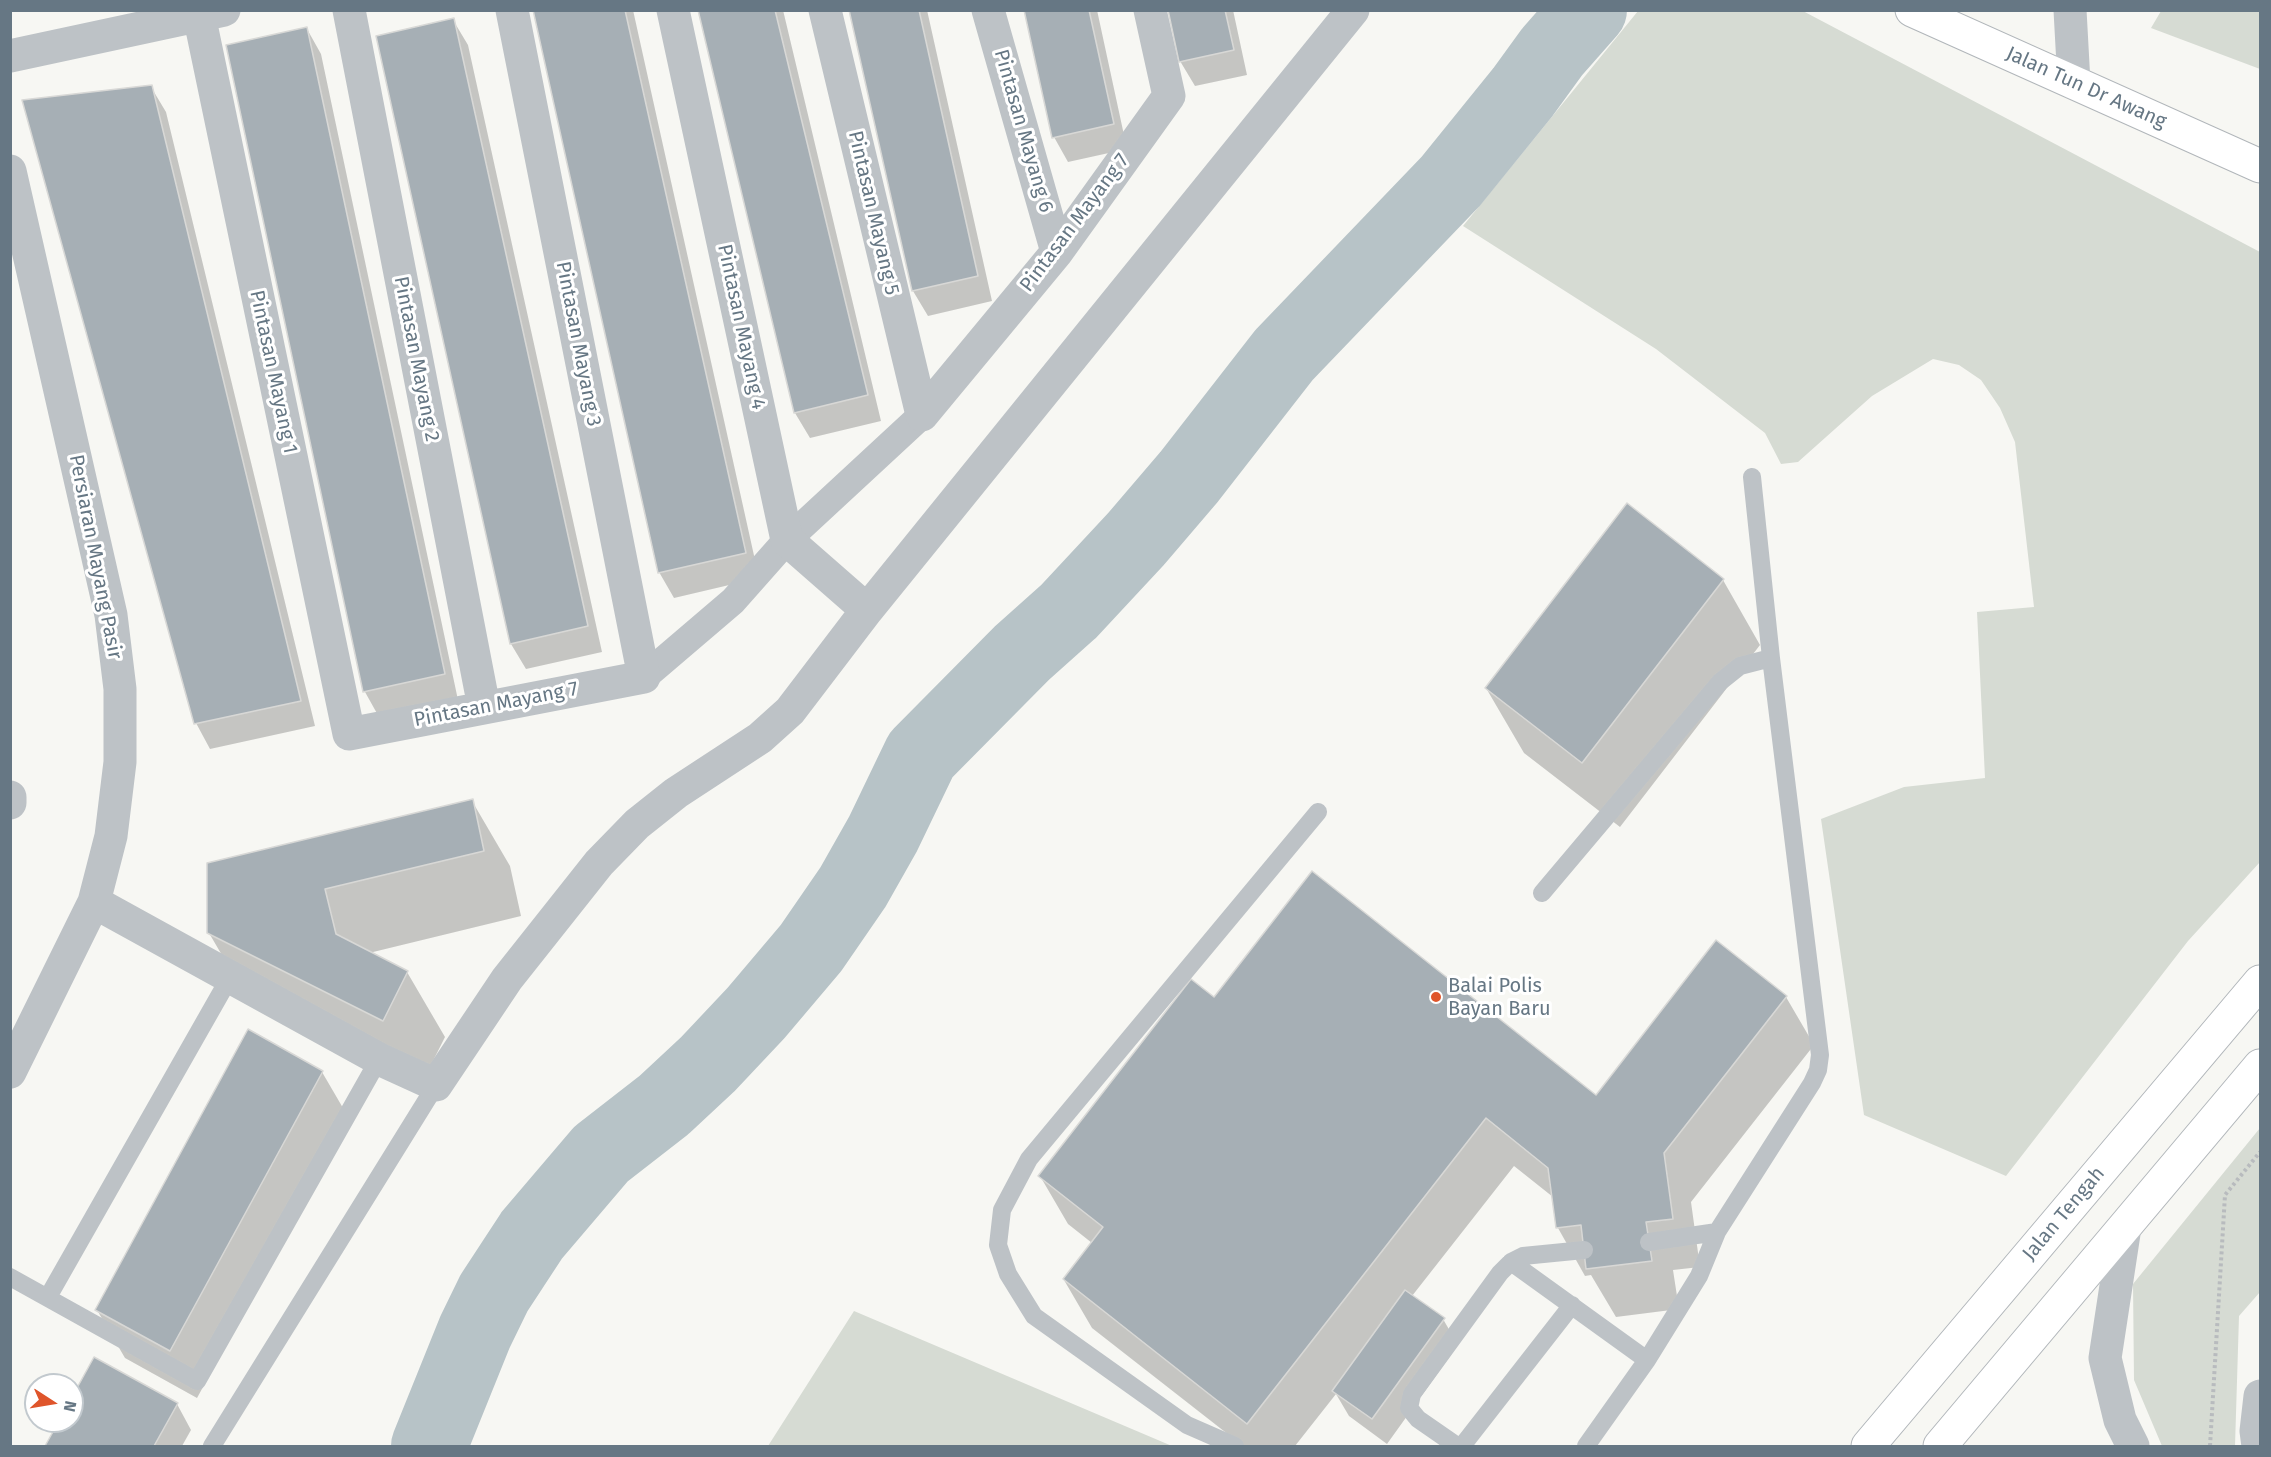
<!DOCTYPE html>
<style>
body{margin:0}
#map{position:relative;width:2271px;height:1457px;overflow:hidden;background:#f7f7f3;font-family:"Fira Sans",sans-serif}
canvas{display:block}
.frame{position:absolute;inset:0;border:12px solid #667784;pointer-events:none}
.north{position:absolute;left:24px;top:1373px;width:60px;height:60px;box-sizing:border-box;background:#fff;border:2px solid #c2c9ce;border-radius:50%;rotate:102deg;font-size:16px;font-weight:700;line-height:24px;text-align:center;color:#667784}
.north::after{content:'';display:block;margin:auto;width:21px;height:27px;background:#df552b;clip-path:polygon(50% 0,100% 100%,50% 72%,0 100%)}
</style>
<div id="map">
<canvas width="2271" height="1457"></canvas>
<div class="frame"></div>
<div class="north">N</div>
</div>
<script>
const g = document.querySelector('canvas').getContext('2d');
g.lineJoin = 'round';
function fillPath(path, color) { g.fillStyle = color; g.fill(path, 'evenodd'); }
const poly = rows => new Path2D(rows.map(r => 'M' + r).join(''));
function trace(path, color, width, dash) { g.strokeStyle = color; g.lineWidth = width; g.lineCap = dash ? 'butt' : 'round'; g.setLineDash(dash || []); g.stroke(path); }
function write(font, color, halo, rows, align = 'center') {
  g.font = font + ' "Fira Sans",sans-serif'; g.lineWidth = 6; g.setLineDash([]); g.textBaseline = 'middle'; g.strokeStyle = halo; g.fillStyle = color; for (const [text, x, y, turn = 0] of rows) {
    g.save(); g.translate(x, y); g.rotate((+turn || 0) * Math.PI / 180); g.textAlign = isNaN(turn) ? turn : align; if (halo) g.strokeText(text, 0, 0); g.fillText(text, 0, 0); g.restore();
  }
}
fillPath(poly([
 [1801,10,2260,252,2260,862,2188,941,2006,1176,1864,1115,1821,819,1904,787,1985,778,1977,612,2034,607,2015,442,2000,408,1981,380,1959,365,1933,359,1872,396,1798,462,1781,464,1765,433,1656,349,1463,226,1638,11],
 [2161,11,2260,11,2260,69,2151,28],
 [2260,1128,2260,1292,2239,1316,2235,1446,2162,1446,2134,1380,2133,1284],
 [854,1311,1172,1446,768,1446]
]), '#d6dbd3');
fillPath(poly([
 [535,10,633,10,759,578,674,598,659,572],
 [699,10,783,10,881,421,810,438,795,413],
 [850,10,927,10,992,301,928,316,913,291],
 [1026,10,1097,10,1127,149,1068,162,1054,137],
 [1169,10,1233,10,1247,75,1195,86,1180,61],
 [453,20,468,45,602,652,526,669,511,644],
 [307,29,321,54,458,700,379,717,365,692,228,47],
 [151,87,166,112,315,726,210,749,196,723],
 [1723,580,1760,645,1620,827,1524,753,1486,688],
 [472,801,510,866,521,916,369,953,407,972,445,1037,421,1085,247,998,209,933],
 [1786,997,1814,1045,1691,1202,1700,1267,1673,1270,1679,1309,1616,1317,1591,1275,1585,1276,1558,1228,1553,1197,1514,1166,1412,1296,1443,1319,1458,1345,1387,1444,1349,1416,1336,1394,1295,1446,1243,1446,1092,1328,1064,1280,1092,1243,1068,1224,1040,1176,1214,999,1596,1097],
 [322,1072,350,1120,197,1398,125,1358,97,1310],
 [72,1400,177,1404,191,1430,182,1446,46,1446,60,1421,72,1421]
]), '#0003');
trace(poly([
 [429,1446,475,1332,494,1293,532,1235,601,1154,664,1105,708,1064,756,1013,811,948,853,887,883,834,921,755,1022,653,1069,611,1136,539,1189,477,1284,355,1451,181,1523,92,1552,52,1589,10]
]), '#b7c3c7', 76);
const building = poly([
 [533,10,625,10,746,553,658,573,533,10],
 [698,10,775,10,868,395,794,413,698,10],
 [849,10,919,10,978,276,912,291,849,10],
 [1024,10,1089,10,1114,124,1052,138,1024,10],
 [1168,10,1225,10,1234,50,1179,62,1168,10],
 [454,18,588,626,510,644,376,36,454,18],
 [307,27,445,674,363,692,226,45,307,27],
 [152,85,301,701,194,724,22,100,152,85],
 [1627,503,1724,579,1582,763,1485,688,1627,503],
 [473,799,484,851,325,889,336,934,408,971,383,1021,207,933,207,863,473,799],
 [1312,871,1596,1095,1716,940,1787,996,1664,1153,1673,1219,1646,1222,1652,1261,1586,1269,1581,1225,1556,1228,1548,1168,1486,1118,1247,1424,1063,1279,1103,1227,1038,1176,1191,979,1214,997,1312,871],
 [248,1029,323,1071,170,1351,95,1310,248,1029],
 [1405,1290,1445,1318,1372,1419,1332,1391,1405,1290],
 [94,1357,178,1403,154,1446,45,1446,59,1421,72,1421,72,1397,94,1357]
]);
fillPath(building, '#a6afb5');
trace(building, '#d8d8d6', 1.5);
const primary = poly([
 [1912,10,2260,166],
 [1868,1446,2260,982],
 [1940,1446,2260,1066]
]);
trace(primary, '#b1b6ba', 35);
trace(poly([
 [2210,1446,2225,1195,2260,1152]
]), '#b8bbbe', 4, [3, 3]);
trace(poly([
 [1542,893,1720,682,1740,666,1771,658],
 [1649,1242,1717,1232],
 [1511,1262,1523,1256,1584,1250],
 [10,1277,197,1381,379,1059],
 [48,1297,230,977],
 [212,1446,436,1085],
 [1235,1446,1187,1425,1034,1316,1008,1274,998,1245,1002,1210,1029,1159,1318,812],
 [1457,1446,1418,1419,1409,1408,1412,1394,1500,1273,1511,1262,1647,1360],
 [1462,1446,1572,1305],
 [1586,1446,1647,1360,1699,1276,1717,1232,1812,1083,1818,1070,1820,1055,1771,658,1752,477]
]), '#bdc2c6', 18);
trace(poly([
 [644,677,733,601,787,540,922,415]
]), '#bdc2c6', 28);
trace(poly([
 [198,10,349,734,644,677,512,10],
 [349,10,484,707],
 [673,10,787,540,867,610],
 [825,10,922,415],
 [988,10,1057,252],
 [2070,10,2074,83],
 [10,56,224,10],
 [10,171,111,615,120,689,120,762,111,836,94,902,10,1072],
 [922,415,1057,252,1169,96,1150,10],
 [10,797,10,803],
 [94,902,379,1059,436,1085,507,979,599,863,637,824,676,793,760,738,790,711,867,610,1353,10],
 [2125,1227,2105,1358,2120,1420,2133,1446],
 [2258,1446,2256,1431,2260,1396]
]), '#bdc2c6', 33);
trace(primary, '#fff', 33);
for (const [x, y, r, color] of [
 [1436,997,6,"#df552b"]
]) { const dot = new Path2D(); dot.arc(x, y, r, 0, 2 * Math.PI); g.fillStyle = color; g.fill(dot); trace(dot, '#fff', 2); }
write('20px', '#667784', '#fff', [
 ["Jalan Tun Dr Awang",2086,88,24],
 ["Pintasan Mayang 6",1023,131,74],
 ["Pintasan Mayang 5",873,213,77],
 ["Pintasan Mayang 7",1075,223,-53],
 ["Pintasan Mayang 4",741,327,78],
 ["Pintasan Mayang 3",578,344,79],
 ["Pintasan Mayang 2",416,359,79],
 ["Pintasan Mayang 1",273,372,78],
 ["Persiaran Mayang Pasir",95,557,79],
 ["Pintasan Mayang 7",496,705,-11],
 ["Jalan Tengah",2064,1214,-50]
]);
write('20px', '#667784', '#fff', [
 ["Balai Polis",1448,986],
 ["Bayan Baru",1448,1009]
], 'left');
</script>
